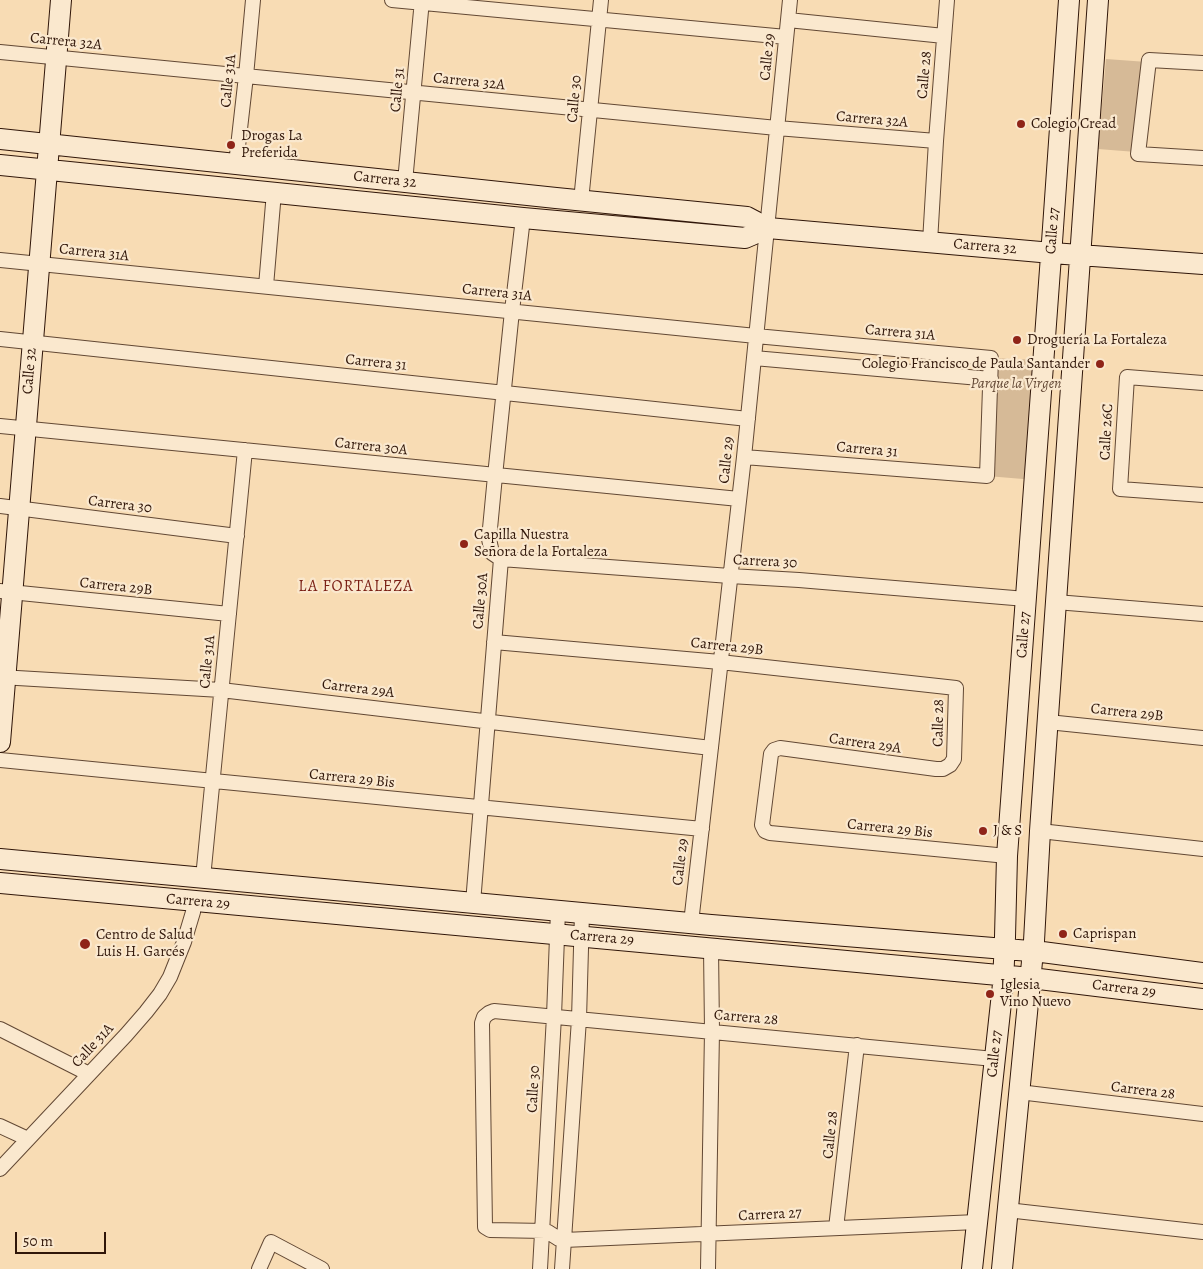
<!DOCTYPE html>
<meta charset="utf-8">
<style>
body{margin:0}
#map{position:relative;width:1203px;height:1269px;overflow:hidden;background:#f8dcb4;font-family:Alegreya,serif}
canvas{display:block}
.scale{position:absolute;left:15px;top:1232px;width:91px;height:22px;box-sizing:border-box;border:2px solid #301609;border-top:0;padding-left:6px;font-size:15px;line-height:18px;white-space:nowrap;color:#301609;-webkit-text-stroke:4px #fae8ce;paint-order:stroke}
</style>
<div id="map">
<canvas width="1203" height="1269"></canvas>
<div class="scale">50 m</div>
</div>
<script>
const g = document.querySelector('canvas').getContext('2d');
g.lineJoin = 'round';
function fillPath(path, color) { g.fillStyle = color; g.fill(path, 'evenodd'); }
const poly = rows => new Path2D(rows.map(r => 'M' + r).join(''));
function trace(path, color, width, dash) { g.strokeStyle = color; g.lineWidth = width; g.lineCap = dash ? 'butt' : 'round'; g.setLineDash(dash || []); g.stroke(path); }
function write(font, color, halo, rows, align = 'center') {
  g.font = font + ' Alegreya,serif'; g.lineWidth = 4.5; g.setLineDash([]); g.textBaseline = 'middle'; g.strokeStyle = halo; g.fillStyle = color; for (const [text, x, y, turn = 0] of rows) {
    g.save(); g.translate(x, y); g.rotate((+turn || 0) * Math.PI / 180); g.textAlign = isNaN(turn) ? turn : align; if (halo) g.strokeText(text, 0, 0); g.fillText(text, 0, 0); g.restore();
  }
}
fillPath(poly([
 [1106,59,1147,62,1136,152,1098,149],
 [991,358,1043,360,1035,480,987,476]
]), '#d6ba97');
const street = poly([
 [392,0,786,37],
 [788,20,944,36],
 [0,52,777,128,936,141],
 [1203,63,1149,60,1138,154,1203,158],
 [236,164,246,76,253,0],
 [405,182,422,0],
 [581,201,601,0],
 [523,218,512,311,495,476,489,539,492,553,501,559,730,576,799,580,1026,599],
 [930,242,936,141,947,0],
 [0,260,756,336,991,358,987,476,744,457],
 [266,286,274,192],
 [0,339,748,419],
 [754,358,991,379],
 [1203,383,1127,377,1120,489,1203,495],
 [0,426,739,499],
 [0,506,237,536],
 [0,591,229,614],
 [1056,602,1203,614],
 [494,642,720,662,956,688,954,759,950,765,943,769,936,769,780,748,774,750,771,754,762,825,765,831,770,833,1007,856],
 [0,677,221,690,711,748],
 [1048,722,1203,738],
 [0,760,702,829],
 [1040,831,1203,849],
 [203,878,245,450],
 [473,903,501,559],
 [691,923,744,457,790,0],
 [0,1029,89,1074],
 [1019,1092,1203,1114],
 [0,1126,28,1139],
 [0,1169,126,1035,146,1012,160,994,170,977,184,942,193,912,194,901],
 [1007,1210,1203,1232],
 [977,1222,564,1240,559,1239,548,1232,545,1231,490,1230,485,1227,482,1023,484,1017,489,1013,494,1011,994,1059],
 [836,1228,857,1045],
 [259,1269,271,1242,322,1269],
 [540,1269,554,1016,558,911],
 [562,1269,579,1019,582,913],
 [708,1269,712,1031,711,948]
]);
const secondary = poly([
 [0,139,556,198,747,217,768,228,1052,253,1203,264],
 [0,165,523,218,745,238,768,228],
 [0,742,61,0],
 [0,859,711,925,1042,952,1203,973],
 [0,883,1031,978,1203,999],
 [972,1269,1003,984,1005,937,1007,856,1052,242,1069,0],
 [1002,1269,1034,941,1040,831,1098,0]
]);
trace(street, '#624834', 16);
trace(secondary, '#301609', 22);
trace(street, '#fae8ce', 14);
trace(secondary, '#fae8ce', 20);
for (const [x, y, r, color] of [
 [1021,124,5,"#8f2418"],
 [231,145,5,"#8f2418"],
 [1017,340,5,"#8f2418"],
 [1100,364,5,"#8f2418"],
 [464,544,5,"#8f2418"],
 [983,831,5,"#8f2418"],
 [1063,934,5,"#8f2418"],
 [85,944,6,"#8f2418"],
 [990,994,5,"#8f2418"]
]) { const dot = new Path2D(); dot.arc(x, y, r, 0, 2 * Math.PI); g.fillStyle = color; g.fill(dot); trace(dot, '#fae8ce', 2); }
write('15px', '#301609', '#fae8ce', [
 ["Carrera 32A",66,42,6],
 ["Calle 29",768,57,-84],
 ["Calle 28",925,75,-85],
 ["Calle 31A",229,81,-84],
 ["Carrera 32A",469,82,6],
 ["Calle 31",398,90,-85],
 ["Calle 30",575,99,-85],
 ["Carrera 32A",872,120,5],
 ["Carrera 32",385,180,6],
 ["Calle 27",1053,231,-86],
 ["Carrera 32",985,247,5],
 ["Carrera 31A",94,253,6],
 ["Carrera 31A",497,293,6],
 ["Carrera 31A",900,333,5],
 ["Carrera 31",376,363,6],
 ["Calle 32",30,371,-85],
 ["Calle 26C",1107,432,-87],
 ["Carrera 30A",371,447,6],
 ["Carrera 31",867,450,5],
 ["Calle 29",727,460,-84],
 ["Carrera 30",120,505,7],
 ["Carrera 30",765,562,3],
 ["Carrera 29B",116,587,6],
 ["Calle 30A",481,601,-85],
 ["Calle 27",1024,635,-86],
 ["Carrera 29B",727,647,6],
 ["Calle 31A",208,662,-84],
 ["Carrera 29A",358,689,7],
 ["Carrera 29B",1127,713,6],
 ["Calle 28",939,723,-89],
 ["Carrera 29A",865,744,8],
 ["Carrera 29 Bis",352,779,6],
 ["Carrera 29 Bis",890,829,6],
 ["Calle 29",681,862,-83],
 ["Carrera 29",198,902,5],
 ["Carrera 29",602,938,5],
 ["Carrera 29",1124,989,7],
 ["Carrera 28",746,1018,5],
 ["Calle 31A",93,1046,-47],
 ["Calle 27",995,1054,-84],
 ["Calle 30",534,1089,-87],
 ["Carrera 28",1143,1091,7],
 ["Calle 28",831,1135,-84],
 ["Carrera 27",770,1215,-3]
]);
write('15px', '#301609', '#fae8ce', [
 ["Colegio Cread",1031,124],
 ["Drogas La",241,136],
 ["Preferida",241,153],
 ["Droguería La Fortaleza",1027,340],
 ["Colegio Francisco de Paula Santander",1090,364,"right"],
 ["Capilla Nuestra",474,535],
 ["Señora de la Fortaleza",474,552],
 ["J & S",993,831],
 ["Caprispan",1073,934],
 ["Centro de Salud",96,935],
 ["Luis H. Garcés",96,952],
 ["Iglesia",1000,985],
 ["Vino Nuevo",1000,1002]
], 'left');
write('italic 15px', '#624734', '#fae8ce', [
 ["Parque la Virgen",1016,384]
]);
g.letterSpacing = '1px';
write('16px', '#7a1f14', '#fae8ce', [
 ["LA FORTALEZA",356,587]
]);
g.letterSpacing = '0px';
</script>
